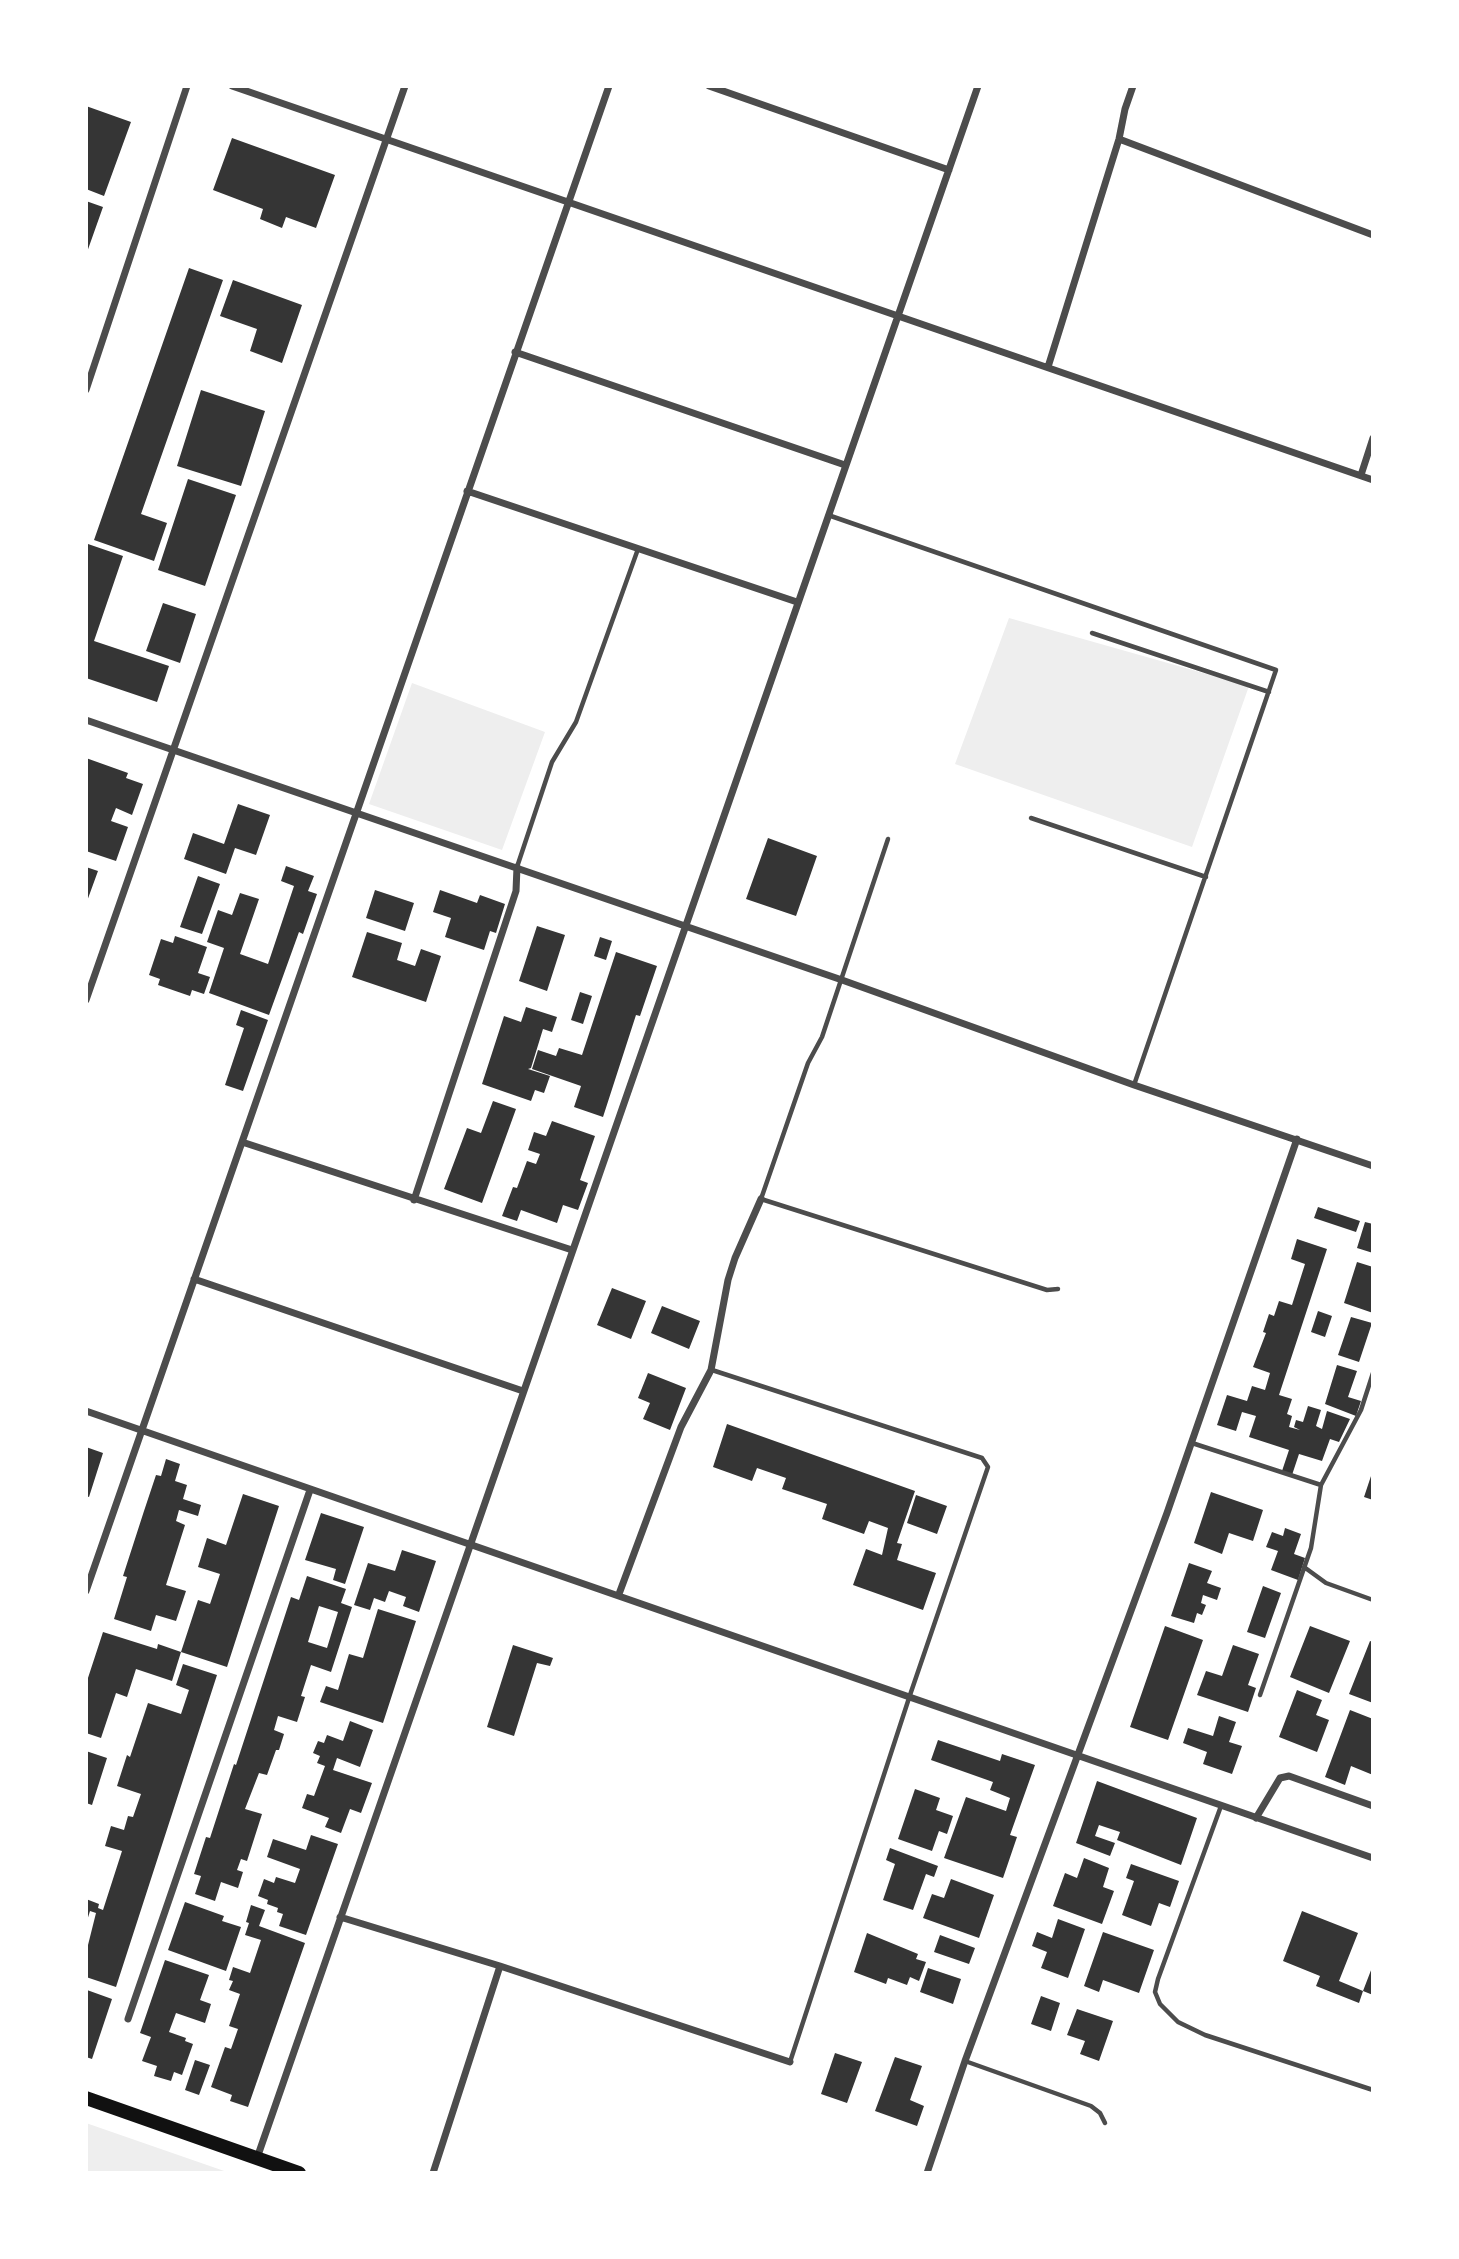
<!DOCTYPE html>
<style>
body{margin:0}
#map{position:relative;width:1459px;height:2259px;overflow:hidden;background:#fff;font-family:Barlow,sans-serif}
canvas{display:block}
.frame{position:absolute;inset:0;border:88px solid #fff;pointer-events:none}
</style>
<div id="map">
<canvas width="1459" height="2259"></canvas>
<div class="frame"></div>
</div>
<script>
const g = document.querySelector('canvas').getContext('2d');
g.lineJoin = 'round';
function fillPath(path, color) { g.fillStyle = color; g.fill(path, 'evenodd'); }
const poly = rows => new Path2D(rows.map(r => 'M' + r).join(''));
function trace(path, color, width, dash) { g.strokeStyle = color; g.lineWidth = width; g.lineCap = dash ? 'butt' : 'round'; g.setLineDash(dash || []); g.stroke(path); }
fillPath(poly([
 [1009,618,1249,686,1192,847,955,764],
 [412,683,545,732,502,850,369,804],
 [86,2123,230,2173,86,2173]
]), '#eee');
fillPath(poly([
 [86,106,131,122,104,196,86,189],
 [232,138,335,175,316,228,286,217,282,228,260,219,263,209,213,190],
 [86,201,103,207,86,255],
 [189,268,223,280,141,514,167,523,154,561,94,540],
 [233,280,302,305,282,363,250,351,257,329,220,316],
 [201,390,265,411,241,486,177,466],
 [188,479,236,495,205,586,158,570],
 [88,544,123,556,94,641,169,666,157,702,86,678,86,552],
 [163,603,196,614,180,663,146,651],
 [86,758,128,773,126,778,143,784,132,815,116,808,111,821,128,827,116,861,86,851],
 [238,804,270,815,256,855,235,848,226,874,184,859,193,833,224,844],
 [768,838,817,856,796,916,746,899],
 [286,866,314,876,308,891,317,894,303,934,299,932,269,1015,209,993,224,948,207,942,218,910,232,915,240,893,259,899,240,954,268,964,294,886,281,881],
 [86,867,98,871,86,904],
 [198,876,220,884,202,934,180,927],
 [375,890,414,903,405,931,366,918],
 [440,890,477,903,480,895,505,904,496,933,490,931,484,950,445,937,451,918,433,912],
 [537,926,565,935,547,991,519,981],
 [367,932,402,943,397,960,415,966,421,949,441,956,426,1002,352,977],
 [175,936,207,947,198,973,210,977,204,994,192,990,190,996,158,985,160,979,149,975,161,939,173,943],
 [600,937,612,941,606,960,594,956],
 [616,952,657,966,640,1016,636,1015,603,1117,574,1107,581,1086,532,1069,538,1050,556,1056,559,1048,582,1055],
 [580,992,592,996,583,1024,571,1020],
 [526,1007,557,1017,552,1032,543,1029,531,1068,528,1069,550,1076,544,1093,535,1090,531,1101,482,1084,504,1016,521,1022],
 [241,1010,268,1020,243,1091,225,1085,244,1028,236,1025],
 [493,1101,516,1109,482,1203,444,1189,467,1128,481,1133],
 [552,1121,595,1136,580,1180,588,1183,578,1210,563,1205,557,1223,521,1210,517,1221,502,1216,513,1187,517,1188,527,1161,536,1164,540,1154,528,1150,534,1132,546,1136],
 [1318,1207,1360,1221,1356,1232,1314,1218],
 [1365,1222,1373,1224,1373,1253,1357,1248],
 [1297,1239,1327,1249,1279,1395,1292,1399,1287,1414,1292,1416,1289,1427,1300,1430,1294,1427,1296,1420,1303,1422,1308,1406,1321,1410,1316,1426,1322,1429,1327,1411,1350,1419,1339,1442,1330,1439,1322,1461,1299,1454,1292,1475,1282,1471,1289,1450,1249,1437,1256,1416,1242,1412,1236,1431,1217,1425,1227,1395,1247,1401,1252,1386,1265,1390,1270,1373,1253,1367,1266,1333,1263,1332,1269,1314,1274,1316,1279,1301,1292,1305,1305,1264,1291,1259],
 [1357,1262,1373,1267,1373,1313,1344,1303],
 [612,1288,646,1301,631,1339,597,1325],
 [662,1306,700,1321,689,1349,651,1333],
 [1318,1311,1332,1316,1325,1337,1311,1332],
 [1351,1317,1372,1323,1359,1362,1338,1355],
 [1337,1365,1357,1371,1348,1397,1361,1401,1356,1416,1325,1404],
 [648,1373,686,1388,670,1430,643,1419,650,1403,638,1398],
 [727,1424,915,1491,897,1543,902,1544,897,1560,936,1573,923,1610,853,1585,866,1549,882,1555,888,1528,869,1521,864,1534,822,1519,827,1504,782,1489,786,1478,757,1468,752,1481,713,1467],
 [86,1447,103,1453,89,1497,86,1496],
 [166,1459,180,1464,175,1481,187,1485,183,1499,201,1505,198,1516,179,1510,176,1521,185,1525,166,1585,186,1591,176,1621,156,1615,151,1631,114,1619,127,1577,123,1576,144,1511,156,1475,161,1476],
 [1373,1470,1373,1500,1364,1497],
 [1211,1492,1263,1510,1253,1541,1229,1533,1222,1554,1194,1543],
 [243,1494,279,1506,227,1667,181,1652,198,1600,210,1604,220,1574,198,1567,207,1538,226,1545],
 [916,1495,947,1506,937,1534,907,1523],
 [321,1513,364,1527,345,1584,333,1580,336,1569,305,1560],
 [1285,1528,1301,1534,1294,1554,1305,1558,1298,1580,1271,1570,1278,1551,1266,1547,1272,1532,1283,1536],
 [402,1550,436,1561,419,1612,403,1606,406,1597,389,1591,385,1602,374,1598,370,1610,354,1605,368,1563,395,1571],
 [1189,1563,1212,1571,1207,1583,1221,1588,1217,1600,1203,1595,1201,1603,1206,1605,1202,1615,1197,1613,1194,1623,1171,1616],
 [307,1576,346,1589,341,1603,352,1607,331,1672,311,1665,301,1696,305,1697,297,1722,278,1716,274,1730,284,1734,279,1750,276,1750,267,1775,259,1773,245,1809,262,1814,247,1861,241,1859,237,1870,243,1872,238,1888,221,1882,215,1901,195,1894,201,1876,194,1874,206,1837,210,1838,234,1764,236,1765,291,1597,299,1600],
 [319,1606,338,1612,327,1648,308,1642],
 [1263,1586,1281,1593,1265,1638,1247,1632],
 [378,1609,416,1621,383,1723,320,1702,326,1686,338,1690,349,1654,363,1658],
 [1165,1626,1203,1640,1168,1740,1130,1727],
 [1310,1626,1350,1641,1329,1693,1290,1677],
 [103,1632,157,1649,158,1644,181,1652,172,1681,136,1669,127,1697,116,1693,101,1738,86,1733,86,1684],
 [1370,1641,1373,1642,1373,1703,1349,1694],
 [513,1645,553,1658,550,1666,537,1663,514,1736,487,1727],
 [1233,1645,1259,1654,1248,1685,1256,1688,1248,1712,1197,1695,1206,1671,1222,1676],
 [183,1664,217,1675,116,1987,86,1977,86,1953,96,1913,90,1911,86,1924,86,1899,99,1904,98,1908,103,1910,122,1851,105,1846,111,1826,124,1830,128,1816,133,1817,141,1794,117,1786,127,1755,130,1757,148,1703,181,1714,189,1690,176,1685],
 [1297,1690,1322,1700,1316,1715,1329,1720,1317,1752,1279,1737],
 [1350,1710,1373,1719,1373,1775,1351,1766,1345,1785,1325,1777],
 [1219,1716,1236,1722,1229,1742,1242,1746,1232,1774,1203,1764,1207,1752,1183,1743,1188,1728,1213,1736],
 [350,1721,373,1730,360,1767,337,1758,333,1770,372,1783,361,1813,350,1809,341,1833,325,1827,329,1818,302,1808,307,1794,314,1796,325,1766,317,1763,320,1756,313,1753,318,1741,324,1743,327,1735,343,1741],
 [938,1740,1000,1761,1002,1754,1035,1765,1010,1835,1017,1837,1003,1878,944,1858,966,1797,1006,1811,1010,1798,990,1790,993,1782,931,1760],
 [86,1751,107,1758,92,1805,86,1803],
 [1097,1781,1197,1818,1181,1865,1117,1840,1120,1832,1099,1825,1095,1836,1115,1843,1110,1856,1076,1843],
 [915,1789,940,1798,936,1810,953,1816,947,1834,939,1831,932,1851,898,1839],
 [311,1835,338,1844,306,1935,279,1926,283,1914,277,1912,278,1908,267,1904,268,1900,258,1896,264,1879,274,1883,276,1877,295,1883,300,1869,267,1857,273,1839,306,1850],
 [890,1848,938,1866,934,1877,926,1874,913,1910,883,1900,895,1864,886,1860],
 [1084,1858,1109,1868,1103,1887,1114,1891,1102,1924,1053,1906,1065,1873,1077,1878],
 [1131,1864,1179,1881,1170,1907,1159,1903,1151,1926,1122,1915,1134,1881,1126,1878],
 [951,1879,994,1895,979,1938,923,1918,932,1894,944,1898],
 [185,1902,224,1916,222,1921,241,1927,226,1971,168,1950],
 [251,1905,265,1910,259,1926,305,1943,248,2107,230,2101,232,2095,211,2087,225,2047,231,2049,238,2029,229,2026,240,1994,229,1990,233,1981,229,1980,233,1967,250,1973,261,1940,245,1935,249,1923,246,1922],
 [1302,1911,1358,1933,1339,1981,1363,1991,1373,1965,1373,1995,1363,1991,1359,2003,1316,1986,1320,1976,1283,1961],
 [1058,1919,1085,1929,1068,1978,1041,1968,1047,1952,1032,1946,1037,1932,1052,1938],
 [1103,1932,1154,1950,1139,1993,1103,1980,1099,1992,1084,1986],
 [867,1933,918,1954,916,1959,926,1962,919,1981,910,1977,907,1985,888,1978,886,1984,854,1972],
 [940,1935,975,1948,969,1964,934,1952],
 [165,1960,209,1975,200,2000,211,2004,205,2023,176,2013,169,2032,186,2038,185,2041,193,2044,182,2075,174,2072,171,2081,154,2076,157,2066,142,2061,151,2037,140,2033],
 [928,1968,961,1979,953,2004,920,1992],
 [87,1990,112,1999,92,2059,86,2057],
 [1041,1996,1060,2003,1051,2031,1031,2024],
 [1077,2009,1113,2021,1099,2061,1080,2054,1085,2041,1067,2035],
 [835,2053,862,2062,847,2103,821,2094],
 [895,2057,922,2066,910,2100,924,2106,917,2126,875,2111],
 [195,2060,210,2065,199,2095,185,2090]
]), '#353535');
trace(poly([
 [828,515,1276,670,1134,1085],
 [1092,633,1269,692],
 [1031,818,1206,877],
 [888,839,822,1037,808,1063,761,1199,1047,1290,1058,1289],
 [517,867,552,762,576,722,638,549],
 [712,1370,982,1458,988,1467,910,1695,790,2062],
 [1192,1443,1321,1485],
 [1304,1567,1326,1583,1373,1600],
 [1260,1695,1311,1548,1321,1485,1361,1410,1373,1373],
 [1221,1806,1158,1979,1155,1992,1160,2004,1178,2022,1205,2035,1373,2090],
 [965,2061,1091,2106,1100,2113,1105,2123]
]), '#4c4c4c', 4.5);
trace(poly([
 [232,86,1373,480],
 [709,86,949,170],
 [1119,139,1373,235],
 [515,352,845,465],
 [1048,367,1119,139,1125,109,1133,86],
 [86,390,187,86],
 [1361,475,1373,438],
 [467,491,797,602],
 [86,720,842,980,1134,1085,1373,1166],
 [86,1000,405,86],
 [242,1142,572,1250],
 [414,1200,516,891,517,867],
 [194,1279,523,1391],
 [86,1411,1373,1858],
 [86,1591,609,86],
 [619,1594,681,1427,711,1370,728,1280,735,1258,761,1199],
 [1256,1818,1280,1778,1289,1776,1373,1806],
 [340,1917,500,1966,790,2062],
 [128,2019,310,1490],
 [257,2158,978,86],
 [433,2173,500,1966],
 [927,2173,965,2061,1167,1513,1297,1139]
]), '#4c4c4c', 7);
trace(poly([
 [86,2098,299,2173]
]), '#111', 14);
</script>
